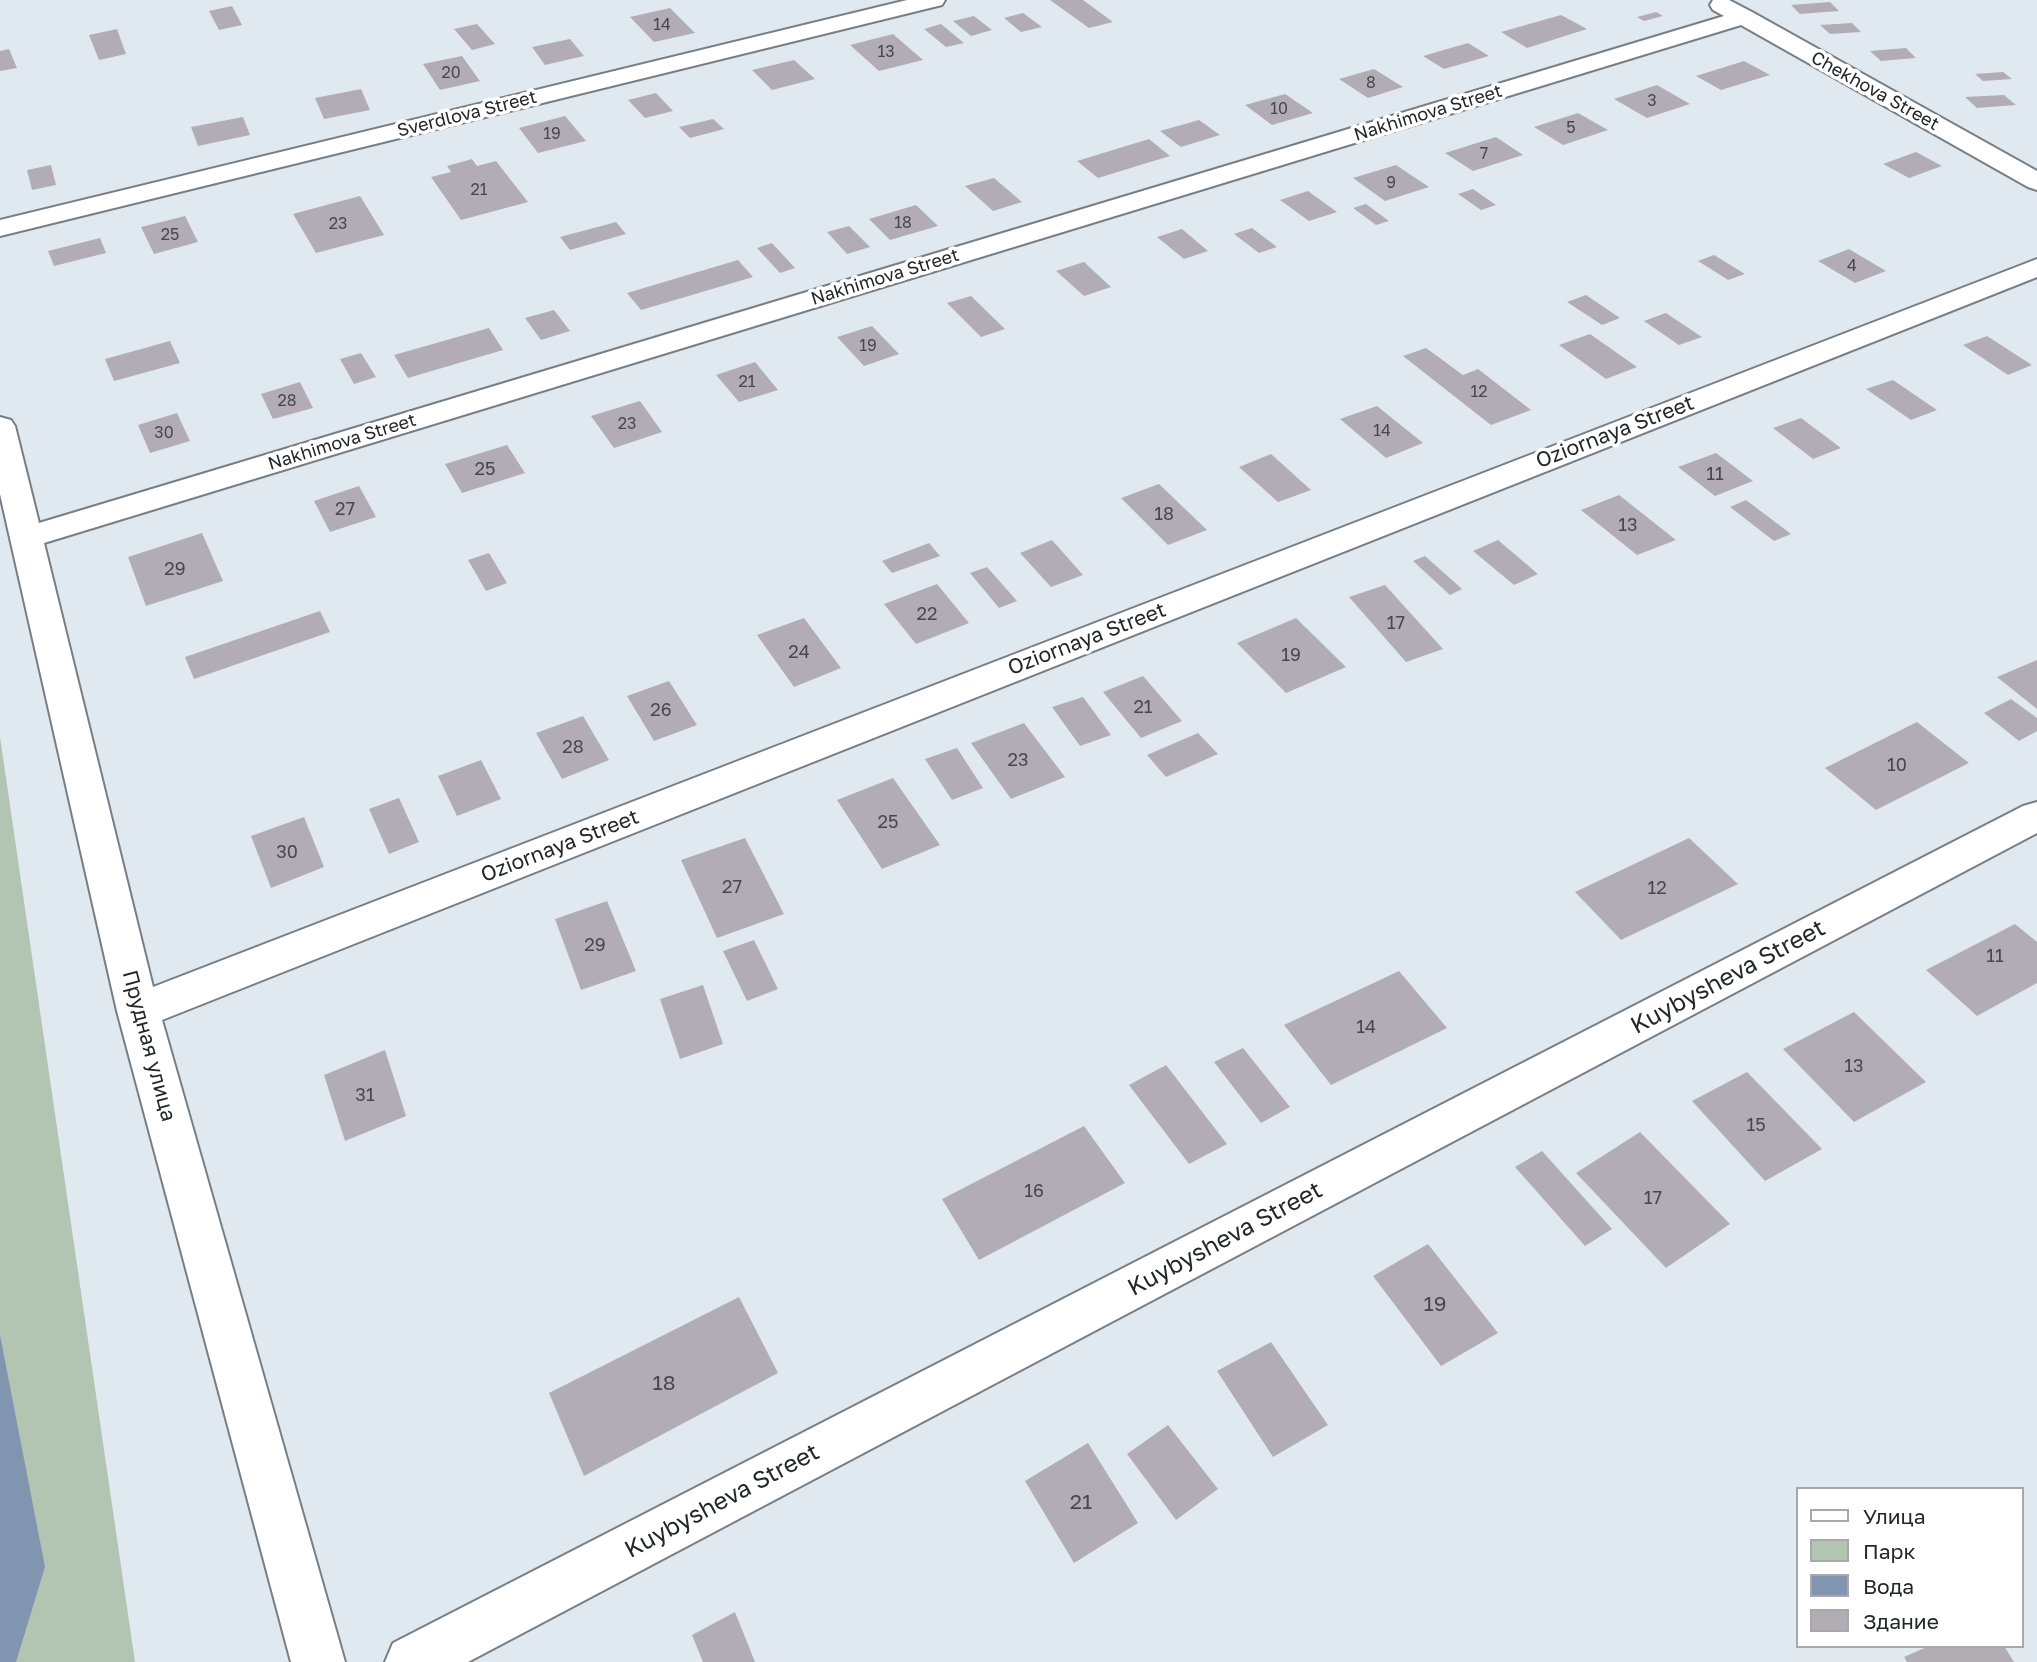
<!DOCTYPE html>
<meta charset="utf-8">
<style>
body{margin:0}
#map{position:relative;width:2037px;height:1662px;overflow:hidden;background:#e1e9f0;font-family:"Golos Text",sans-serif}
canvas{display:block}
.legend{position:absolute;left:1796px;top:1487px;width:228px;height:161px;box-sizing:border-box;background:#fff;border:2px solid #a7a8a9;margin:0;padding:9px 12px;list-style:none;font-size:21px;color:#242629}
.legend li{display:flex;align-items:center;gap:14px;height:35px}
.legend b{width:35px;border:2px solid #a7a8a9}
</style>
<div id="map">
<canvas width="2037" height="1662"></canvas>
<ul class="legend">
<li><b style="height:9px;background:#fff"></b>Улица</li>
<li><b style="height:19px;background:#b2c5b3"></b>Парк</li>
<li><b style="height:19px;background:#8295b0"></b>Вода</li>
<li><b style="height:19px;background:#b2adb5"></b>Здание</li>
</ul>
</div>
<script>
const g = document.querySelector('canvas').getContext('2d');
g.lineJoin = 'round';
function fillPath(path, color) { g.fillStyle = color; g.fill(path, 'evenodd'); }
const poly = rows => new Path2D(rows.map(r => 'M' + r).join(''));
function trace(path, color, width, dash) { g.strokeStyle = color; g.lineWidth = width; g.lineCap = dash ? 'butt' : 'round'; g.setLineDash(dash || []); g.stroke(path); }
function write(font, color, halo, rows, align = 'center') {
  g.font = font + ' "Golos Text",sans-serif'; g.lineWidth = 7; g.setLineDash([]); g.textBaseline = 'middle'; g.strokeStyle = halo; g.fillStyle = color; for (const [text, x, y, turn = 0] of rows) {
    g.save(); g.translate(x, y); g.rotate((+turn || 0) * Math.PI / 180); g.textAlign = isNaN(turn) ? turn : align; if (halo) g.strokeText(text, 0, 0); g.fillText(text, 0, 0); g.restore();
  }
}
fillPath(poly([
 [0,737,135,1662,0,1662]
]), '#b2c5b3');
fillPath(poly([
 [0,1335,45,1567,16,1662,0,1662]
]), '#8295b0');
fillPath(poly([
 [1050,0,1083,0,1113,22,1089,28],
 [1830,2,1839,11,1800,14,1791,5],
 [232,6,242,25,219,30,209,11],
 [670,8,695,33,654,42,630,17],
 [1656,12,1663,16,1644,21,1637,17],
 [1023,13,1042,27,1021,32,1004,18],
 [1561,15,1587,29,1527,48,1501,32],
 [974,16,992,30,971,36,953,21],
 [1852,23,1861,32,1830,34,1820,25],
 [477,24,495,44,472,50,454,29],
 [941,24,964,43,946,47,924,29],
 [117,29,126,54,99,60,89,35],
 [893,34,923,60,879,71,850,45],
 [570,39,584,56,545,65,532,47],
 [1468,43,1489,56,1444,69,1423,56],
 [1906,48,1916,58,1881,61,1870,51],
 [9,49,17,68,0,71,0,51],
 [462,56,480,81,440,90,423,64],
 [794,60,815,79,772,90,752,70],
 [1744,61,1770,75,1721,90,1696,76],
 [1374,69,1403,87,1368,98,1339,79],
 [2003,72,2012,79,1983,81,1975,74],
 [1657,85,1690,104,1647,118,1614,99],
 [361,89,370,110,324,119,315,98],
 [656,93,673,111,645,118,628,100],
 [1285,94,1313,113,1272,125,1245,105],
 [2004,95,2016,105,1977,108,1965,97],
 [1578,113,1608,130,1563,145,1534,127],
 [565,116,586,141,538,153,519,128],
 [243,117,250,135,198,146,191,127],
 [713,119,724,129,690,138,679,127],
 [1199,120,1220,135,1181,147,1160,131],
 [1496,137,1523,155,1473,171,1445,153],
 [1149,139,1170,156,1098,178,1077,161],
 [1916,152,1942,166,1909,178,1883,164],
 [472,159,477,166,496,161,528,202,461,220,431,177,451,172,447,166],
 [51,165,56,185,32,190,27,170],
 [1396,165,1429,187,1385,201,1353,178],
 [994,178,1022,202,993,211,965,186],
 [1473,189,1496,205,1481,210,1458,194],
 [1308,191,1337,212,1309,221,1280,200],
 [360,196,384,235,316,253,293,214],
 [1366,204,1389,221,1376,225,1353,208],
 [916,205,938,226,890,240,869,219],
 [185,216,198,242,154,254,141,227],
 [616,222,626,234,570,250,560,237],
 [849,226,870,247,847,254,827,232],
 [1252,228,1277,247,1259,253,1234,234],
 [1182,229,1208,251,1184,259,1157,237],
 [100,238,106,253,54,266,48,251],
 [772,243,795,268,780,273,757,248],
 [1849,249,1886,271,1855,283,1818,261],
 [1714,255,1745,274,1728,280,1698,261],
 [738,260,753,277,641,310,627,293],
 [1084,262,1111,287,1084,296,1056,271],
 [1586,295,1620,318,1602,325,1567,302],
 [971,296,1005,329,981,337,947,303],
 [554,310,570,331,541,340,525,318],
 [1666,313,1702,337,1679,345,1644,321],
 [872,326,899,354,864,366,837,337],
 [489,328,503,350,408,378,394,355],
 [1590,334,1637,367,1606,379,1559,345],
 [1987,336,2032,365,2008,375,1963,345],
 [170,341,180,363,114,381,105,359],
 [1426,348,1463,375,1478,369,1531,410,1491,425,1403,356],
 [361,353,376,377,354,384,340,359],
 [755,362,778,390,739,402,716,375],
 [1893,380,1937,410,1911,420,1866,389],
 [300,382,313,408,273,419,261,394],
 [640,401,662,432,614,448,591,416],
 [1377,406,1423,443,1386,458,1340,419],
 [177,413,190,441,150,453,138,425],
 [1801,418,1841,448,1813,459,1773,428],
 [507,445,525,473,462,493,445,464],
 [1716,453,1753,481,1715,496,1678,467],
 [1271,454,1311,490,1278,502,1239,467],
 [1159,484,1207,530,1168,545,1121,498],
 [359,486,376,517,330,532,314,501],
 [1619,495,1676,540,1637,555,1581,510],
 [1746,500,1791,534,1774,541,1730,507],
 [202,533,223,581,146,606,128,557],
 [1052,540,1083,575,1051,587,1020,553],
 [1498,540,1538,574,1514,585,1473,551],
 [929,543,940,556,892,573,882,561],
 [489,553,507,583,486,591,468,560],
 [1425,556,1462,589,1450,595,1413,561],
 [987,567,1017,601,999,608,970,573],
 [937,584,969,623,916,644,884,604],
 [1385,585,1443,649,1406,662,1349,597],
 [320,611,330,632,194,679,185,657],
 [804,618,841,668,794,687,757,635],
 [1296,618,1346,667,1286,693,1237,643],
 [2037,660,2037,709,1997,677],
 [1143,676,1182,721,1141,738,1103,692],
 [669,681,697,725,654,741,627,696],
 [1083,697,1111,735,1080,746,1052,707],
 [2011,699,2037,718,2037,731,2019,741,1984,713],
 [583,716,609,760,562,779,536,733],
 [1917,722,1969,763,1876,810,1825,768],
 [1024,723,1065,777,1011,799,971,743],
 [1198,733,1218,754,1166,777,1147,755],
 [957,748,983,788,952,800,925,759],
 [481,760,501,799,457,816,438,776],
 [893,778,940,845,882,869,837,800],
 [399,798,419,842,389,854,369,809],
 [304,817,324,867,271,888,251,836],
 [745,838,784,914,717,938,681,860],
 [1689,838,1738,884,1621,940,1575,892],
 [607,901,636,971,581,990,555,919],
 [2015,924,2037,942,2037,983,1977,1016,1926,970],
 [754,940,778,989,747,1001,723,951],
 [1399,971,1447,1028,1331,1085,1284,1025],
 [703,985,723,1044,680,1059,660,999],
 [1854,1012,1926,1082,1854,1122,1783,1049],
 [1243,1048,1290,1107,1261,1123,1214,1062],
 [385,1050,406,1116,345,1141,324,1075],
 [1166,1065,1227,1144,1189,1164,1129,1085],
 [1747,1072,1822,1149,1765,1181,1692,1101],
 [1084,1126,1125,1183,979,1260,942,1199],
 [1640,1132,1730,1224,1666,1268,1576,1173],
 [1542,1151,1612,1229,1585,1246,1515,1167],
 [1428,1244,1498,1333,1441,1366,1373,1276],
 [739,1297,778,1373,584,1476,549,1393],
 [1271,1342,1328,1425,1273,1457,1217,1371],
 [1168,1425,1218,1489,1176,1520,1127,1454],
 [1088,1443,1138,1523,1074,1563,1025,1481],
 [735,1612,755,1662,703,1662,692,1635],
 [1929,1646,2004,1646,2014,1662,1907,1662,1904,1657]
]), '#b2adb5');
const minor = poly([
 [907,0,945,0,942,5,0,236,0,220,907,0],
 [1713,0,1729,0,1752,12,2037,171,2037,190,2028,187,1741,25,44,543,153,987,2037,259,2037,277,162,1020,345,1662,291,1662,117,1011,0,494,0,417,11,420,15,426,39,523,1724,16,1713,10,1710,5,1713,0],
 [2037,802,2037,833,468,1662,385,1662,393,1643,2023,806,2037,802]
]);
trace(minor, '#777e84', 4);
fillPath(minor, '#fff');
write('16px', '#48484c', null, [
 ["14",662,25],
 ["13",886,52],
 ["20",451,73],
 ["8",1371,83],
 ["3",1652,101],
 ["10",1279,109],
 ["5",1571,128],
 ["19",552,134],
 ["7",1484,154],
 ["9",1391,183],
 ["21",479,190],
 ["18",903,223],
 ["23",338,224],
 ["25",170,235],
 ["4",1852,266],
 ["19",868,346],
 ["21",747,382],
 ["12",1479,392],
 ["28",287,401],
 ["23",627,424],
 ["14",1382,431],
 ["30",164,433]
]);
write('18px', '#242629', '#fff', [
 ["Chekhova Street",1875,91,29],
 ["Nakhimova Street",1428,113,-17],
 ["Sverdlova Street",467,114,-14],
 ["Nakhimova Street",885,277,-17],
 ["Nakhimova Street",342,442,-17]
]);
write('18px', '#48484c', null, [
 ["25",485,469],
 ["11",1715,474],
 ["27",345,509],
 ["18",1164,514],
 ["13",1628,525],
 ["29",175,569],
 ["22",927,614],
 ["17",1396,623],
 ["24",799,652],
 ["19",1291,655],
 ["21",1143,707],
 ["26",661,710],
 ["28",573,747],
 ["23",1018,760],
 ["10",1897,765],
 ["25",888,822],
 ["30",287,852],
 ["27",732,887],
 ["12",1657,888],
 ["29",595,945],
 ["11",1995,956],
 ["14",1366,1027],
 ["13",1854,1066],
 ["31",365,1095],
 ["15",1756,1125],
 ["16",1034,1191],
 ["17",1653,1198]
]);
write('21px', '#242629', '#fff', [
 ["Oziornaya Street",1615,432,-21],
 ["Oziornaya Street",1087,639,-21],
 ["Oziornaya Street",560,846,-21],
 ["Прудная улица",149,1046,75]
]);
write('21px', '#48484c', null, [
 ["19",1435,1304],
 ["18",664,1383],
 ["21",1081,1502]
]);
write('24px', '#242629', '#fff', [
 ["Kuybysheva Street",1728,977,-28],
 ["Kuybysheva Street",1225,1239,-28],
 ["Kuybysheva Street",722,1501,-28]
]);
</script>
